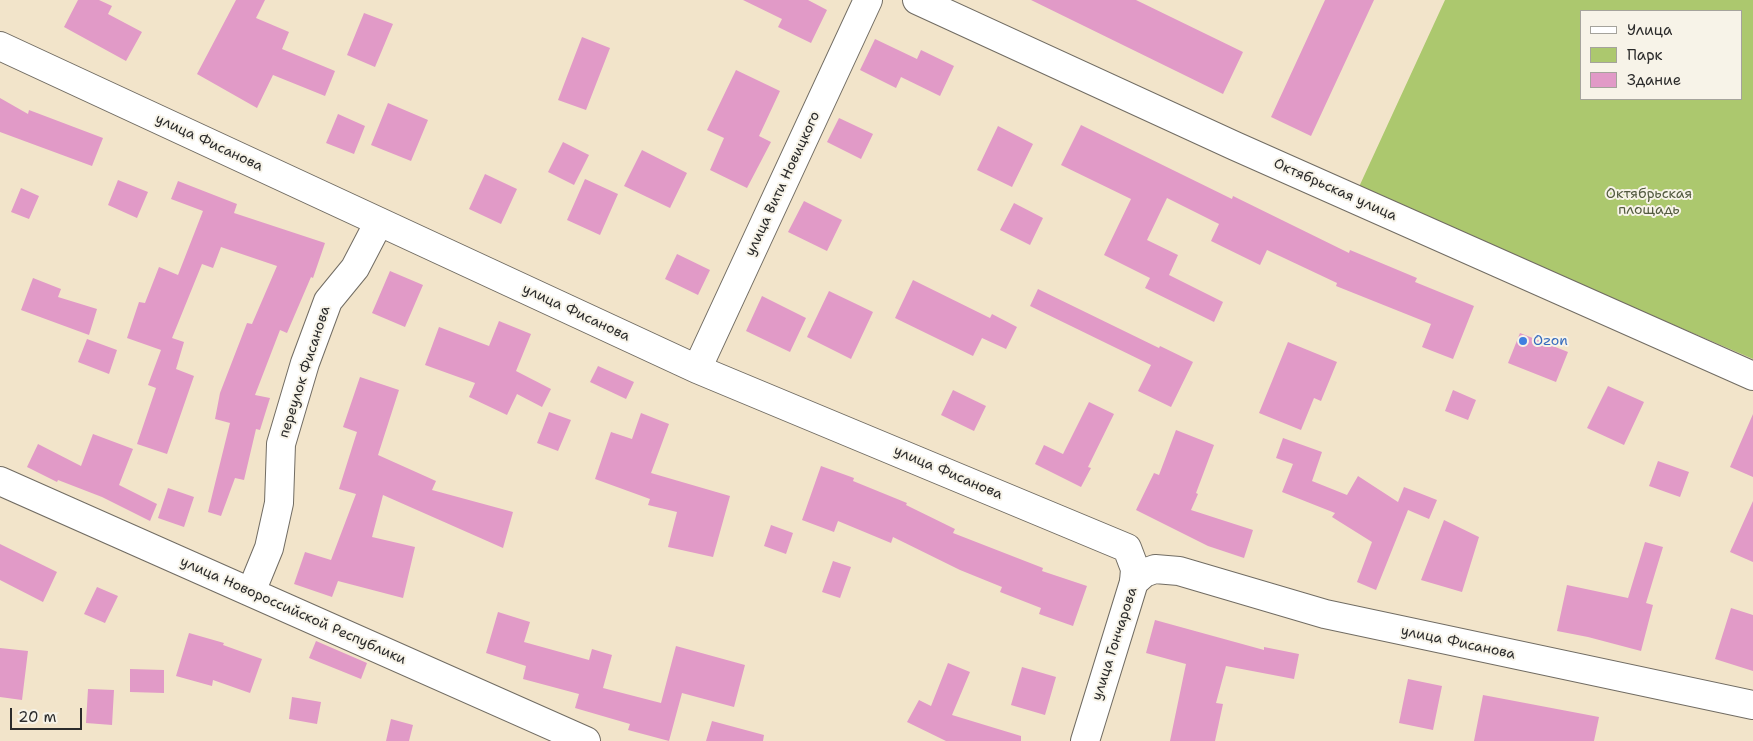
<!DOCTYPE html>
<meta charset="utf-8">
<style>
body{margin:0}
#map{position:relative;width:1753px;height:741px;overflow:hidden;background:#f2e4ca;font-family:"Shantell Sans",sans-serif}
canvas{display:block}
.legend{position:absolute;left:1580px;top:10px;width:162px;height:90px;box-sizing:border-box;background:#f7f3e8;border:1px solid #a5a39c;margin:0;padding:6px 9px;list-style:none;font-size:15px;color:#2b2b2b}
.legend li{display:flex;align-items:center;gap:10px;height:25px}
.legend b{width:25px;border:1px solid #a5a39c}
.scale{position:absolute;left:10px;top:708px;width:72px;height:22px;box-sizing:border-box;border:2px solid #2b2b2b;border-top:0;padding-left:6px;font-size:15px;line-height:18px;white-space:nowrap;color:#2b2b2b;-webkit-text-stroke:4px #f7f3e8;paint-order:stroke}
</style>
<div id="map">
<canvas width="1753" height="741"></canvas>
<ul class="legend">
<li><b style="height:6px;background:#fff"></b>Улица</li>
<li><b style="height:14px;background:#acc86e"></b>Парк</li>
<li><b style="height:14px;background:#e19ac7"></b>Здание</li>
</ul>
<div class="scale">20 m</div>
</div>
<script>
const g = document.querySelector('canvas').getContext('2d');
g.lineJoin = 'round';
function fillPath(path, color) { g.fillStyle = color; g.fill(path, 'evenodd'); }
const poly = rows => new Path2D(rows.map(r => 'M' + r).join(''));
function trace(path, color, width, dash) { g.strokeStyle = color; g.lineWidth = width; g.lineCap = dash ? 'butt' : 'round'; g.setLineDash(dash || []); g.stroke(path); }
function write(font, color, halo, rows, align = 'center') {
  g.font = font + ' "Shantell Sans",sans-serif'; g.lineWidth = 4; g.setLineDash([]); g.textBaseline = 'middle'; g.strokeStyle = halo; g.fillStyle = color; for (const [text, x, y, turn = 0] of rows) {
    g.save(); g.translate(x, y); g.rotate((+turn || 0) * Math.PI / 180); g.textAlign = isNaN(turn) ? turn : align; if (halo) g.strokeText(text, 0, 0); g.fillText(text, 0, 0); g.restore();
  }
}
fillPath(poly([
 [1445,0,1753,0,1753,359,1358,189],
 [1582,11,1742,11,1742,99,1582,99]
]), '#acc86e');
fillPath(poly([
 [78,0,99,0,112,6,108,14,142,32,126,61,64,27],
 [236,0,265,0,256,18,289,32,282,49,335,71,325,96,273,75,257,108,197,74],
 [743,0,808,0,827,10,811,43,778,27,782,19],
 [1031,0,1136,0,1243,52,1223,94],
 [1325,0,1374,0,1311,136,1271,117],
 [364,13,393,24,375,67,347,55],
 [582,37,610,48,586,110,558,100],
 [875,39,917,59,921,50,954,66,940,96,901,77,896,88,860,70],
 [736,70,780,91,759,136,771,142,747,188,710,170,724,138,707,130],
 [0,98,28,114,29,110,103,138,92,166,0,132],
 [388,103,428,120,411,161,371,145],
 [338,114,365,126,354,154,326,143],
 [839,118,873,134,861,159,827,142],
 [1081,125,1232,199,1233,196,1349,253,1350,250,1417,278,1415,282,1474,306,1453,359,1422,347,1431,324,1336,286,1337,283,1267,250,1260,265,1211,241,1219,224,1167,198,1147,240,1178,255,1169,275,1223,302,1214,322,1145,288,1150,278,1104,255,1131,199,1061,165],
 [998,126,1033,144,1012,187,977,170],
 [563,142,589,155,574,185,548,172],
 [642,150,687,173,670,208,624,186],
 [485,174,517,189,501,224,469,209],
 [585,179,618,194,600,235,567,220],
 [118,180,148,192,137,218,108,205],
 [178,181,237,204,234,213,325,243,313,278,311,277,287,333,280,330,255,395,270,398,260,430,256,429,244,480,235,478,221,516,208,512,230,423,215,419,220,393,247,323,252,324,277,266,221,247,213,268,202,264,172,338,184,342,176,369,194,376,167,454,137,444,156,388,148,385,161,350,127,338,139,302,145,303,159,267,178,275,203,211,171,199],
 [21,188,39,196,29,219,11,212],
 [804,201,842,220,827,251,788,232],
 [1014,203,1043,218,1030,245,1000,230],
 [677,254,710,270,698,295,665,279],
 [390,271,423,285,405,327,372,313],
 [33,278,61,289,58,297,97,309,89,335,21,310],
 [913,280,990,318,992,314,1017,327,1006,349,982,338,973,356,895,318],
 [1038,289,1159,348,1160,346,1193,362,1171,407,1138,391,1151,365,1030,306],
 [829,291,873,312,851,359,807,337],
 [762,296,806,318,790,352,746,331],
 [499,321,531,334,516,371,551,389,542,407,517,394,507,415,469,397,475,383,425,365,439,327,489,346],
 [1520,333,1568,352,1556,382,1508,363],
 [87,339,117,350,109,374,78,362],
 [1288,342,1337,362,1321,401,1314,398,1301,430,1259,413],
 [598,366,634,382,626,399,590,382],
 [360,377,399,390,378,455,436,481,432,490,513,512,503,548,383,495,372,537,415,547,403,598,338,581,332,597,294,584,305,552,331,560,356,494,339,489,357,432,343,427],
 [1608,386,1644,402,1624,445,1587,428],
 [953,390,986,406,974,431,941,415],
 [1453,390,1476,400,1468,420,1445,411],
 [1089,402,1114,414,1088,467,1091,468,1081,487,1035,464,1044,445,1063,454],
 [549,412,571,420,558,451,537,443],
 [641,413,669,424,651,473,730,496,713,557,668,547,677,512,648,505,650,499,595,479,611,432,632,439],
 [1753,414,1753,477,1730,467],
 [1176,430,1214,445,1196,493,1198,494,1191,510,1253,530,1244,558,1208,546,1136,510,1154,473,1159,475],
 [93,434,133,449,119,485,157,504,150,521,102,497,58,480,57,482,27,467,38,444,81,466],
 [1283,438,1322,452,1312,481,1347,495,1358,476,1398,502,1404,487,1437,500,1429,519,1408,510,1376,590,1357,582,1372,542,1332,517,1335,513,1282,492,1293,464,1276,458],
 [1658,461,1689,472,1680,497,1649,486],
 [821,466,854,478,853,481,907,503,906,505,955,529,953,533,1043,568,1042,571,1087,586,1073,626,1039,614,1041,608,1000,592,1002,587,960,570,893,537,891,543,838,521,834,532,802,520],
 [168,488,194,497,184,527,158,518],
 [1753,501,1753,562,1730,552],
 [1444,520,1479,537,1462,592,1421,580],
 [771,525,793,533,786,554,764,546],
 [1645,542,1663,547,1646,603,1653,605,1641,651,1588,637,1557,631,1567,585,1628,598],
 [0,544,57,572,43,602,0,580],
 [833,561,851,567,840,598,822,592],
 [97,587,118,596,105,623,84,614],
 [1731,608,1753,615,1753,671,1715,659],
 [498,612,530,622,524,642,589,660,592,649,612,655,603,688,661,703,676,646,745,665,734,707,682,693,669,741,628,730,630,724,575,708,579,694,523,679,526,666,486,653],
 [1155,620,1264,650,1264,647,1299,654,1294,679,1226,666,1216,703,1223,704,1215,741,1170,741,1186,664,1146,653],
 [189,633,224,643,223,645,262,659,250,693,213,680,212,686,176,676],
 [316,641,367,663,361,679,309,658],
 [0,648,28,651,22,700,0,697],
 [948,663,970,672,952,715,1021,736,1021,741,946,741,907,722,919,700,931,706],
 [1022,667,1056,677,1045,715,1011,705],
 [130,669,164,670,164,693,130,692],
 [1408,679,1442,686,1433,730,1399,723],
 [88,689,114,690,112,725,86,723],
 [1483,695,1599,717,1594,741,1474,741],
 [292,697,321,702,317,724,289,719],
 [391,719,413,725,409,741,386,741],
 [712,721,764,735,763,741,706,741]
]), '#e19ac7');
const minor = poly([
 [917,0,1235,146,1753,376],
 [0,46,697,369,1127,548,1135,569,1134,582],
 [697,369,868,0],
 [0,481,586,741],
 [251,592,269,548,279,503,281,444,305,363,328,301,355,268,379,222]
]);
const tertiary = poly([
 [1085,741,1134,582,1144,573,1155,569,1179,571,1325,614,1753,705]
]);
trace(minor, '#716c63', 30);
trace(tertiary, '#716c63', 30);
trace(minor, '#fff', 28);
trace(tertiary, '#fff', 28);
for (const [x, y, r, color] of [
 [1523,341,5,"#3f7fe0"]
]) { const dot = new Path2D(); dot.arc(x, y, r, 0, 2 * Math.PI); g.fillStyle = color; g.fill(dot); trace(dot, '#f7f3e8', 2); }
write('14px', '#2b2b2b', '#f7f3e8', [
 ["улица Фисанова",209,143,25],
 ["улица Вити Новицкого",783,184,-65],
 ["Октябрьская улица",1335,190,24],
 ["улица Фисанова",576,313,25],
 ["переулок Фисанова",305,372,-72],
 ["улица Фисанова",948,473,23],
 ["улица Новороссийской Республики",293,611,24],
 ["улица Фисанова",1458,643,12],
 ["улица Гончарова",1115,644,-72]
]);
write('14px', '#525a3f', '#f7f3e8', [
 ["Октябрьская",1649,194],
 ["площадь",1649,210]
]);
write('14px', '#366cbe', '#f7f3e8', [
 ["Ozon",1533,341]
], 'left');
</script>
